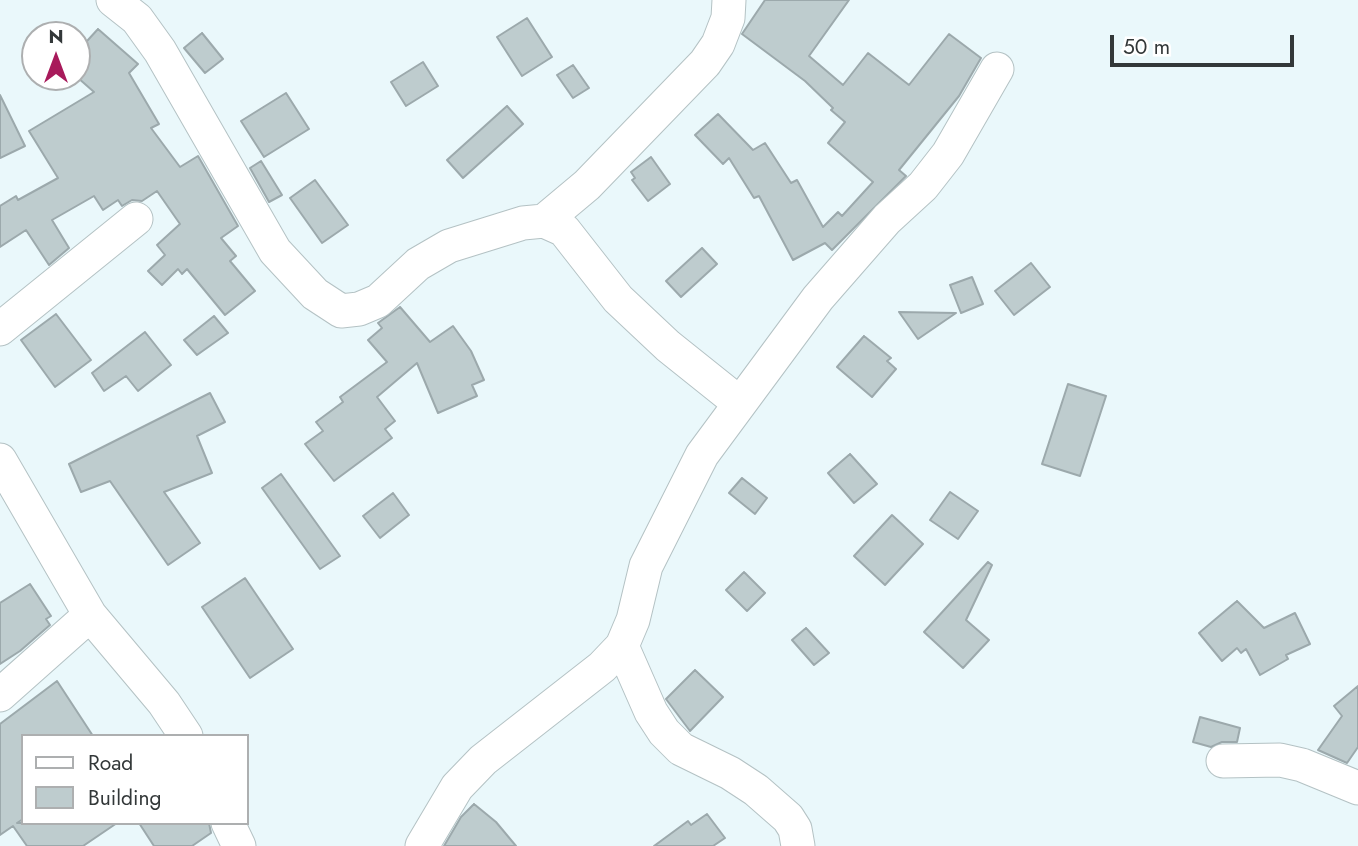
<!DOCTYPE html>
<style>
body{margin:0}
#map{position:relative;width:1358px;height:846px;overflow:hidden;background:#eaf8fb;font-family:Jost,sans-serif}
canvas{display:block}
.legend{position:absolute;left:21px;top:734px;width:228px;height:91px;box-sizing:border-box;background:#fff;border:2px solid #adafb0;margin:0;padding:9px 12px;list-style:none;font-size:21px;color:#333839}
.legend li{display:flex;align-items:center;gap:14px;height:35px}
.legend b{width:35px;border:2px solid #adafb0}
.north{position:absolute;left:21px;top:21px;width:70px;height:70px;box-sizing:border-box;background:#fff;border:2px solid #adafb0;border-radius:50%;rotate:0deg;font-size:19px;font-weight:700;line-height:28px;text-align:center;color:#333839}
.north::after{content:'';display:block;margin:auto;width:24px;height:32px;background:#a81a5b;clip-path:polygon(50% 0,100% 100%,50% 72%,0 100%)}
.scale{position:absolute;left:1110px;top:35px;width:184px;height:32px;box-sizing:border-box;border:4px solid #333839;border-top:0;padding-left:9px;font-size:21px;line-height:24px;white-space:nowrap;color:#333839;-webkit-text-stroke:5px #fff;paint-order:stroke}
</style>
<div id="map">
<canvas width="1358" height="846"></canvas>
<ul class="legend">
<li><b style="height:9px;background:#fff"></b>Road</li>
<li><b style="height:19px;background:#beccce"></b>Building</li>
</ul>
<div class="north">N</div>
<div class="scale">50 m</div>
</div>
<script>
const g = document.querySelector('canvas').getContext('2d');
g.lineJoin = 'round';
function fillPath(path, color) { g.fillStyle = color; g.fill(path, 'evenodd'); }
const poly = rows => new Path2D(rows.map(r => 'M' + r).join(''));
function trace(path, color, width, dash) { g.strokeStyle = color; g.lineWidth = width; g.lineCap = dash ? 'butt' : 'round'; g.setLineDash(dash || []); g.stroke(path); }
const building = poly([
 [765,0,849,0,809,56,843,85,868,53,909,85,949,34,981,58,959,96,899,170,906,176,832,250,825,243,793,260,759,196,754,198,729,158,723,164,695,135,718,114,753,150,765,143,791,183,797,180,823,227,838,212,842,216,873,182,828,143,845,122,831,110,833,108,805,81,742,34,765,0],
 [527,18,552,57,522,76,497,37,527,18],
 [98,29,138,64,129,73,159,124,151,128,180,167,198,156,238,226,221,238,236,256,230,261,255,291,225,315,187,269,182,274,178,269,162,285,148,271,165,255,157,245,180,224,157,191,142,201,132,200,122,206,118,200,103,210,94,196,52,220,69,248,49,265,26,230,0,247,0,206,16,196,18,200,58,178,29,131,94,92,77,77,77,52,98,29],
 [202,33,223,59,205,73,184,48,202,33],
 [423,62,438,86,406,106,391,82,423,62],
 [573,65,589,88,573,98,557,75,573,65],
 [286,93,309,129,264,157,241,121,286,93],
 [0,95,25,146,0,158,0,95],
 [507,106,523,124,463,178,447,160,507,106],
 [651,157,670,184,648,201,632,180,635,178,631,172,651,157],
 [261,161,282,195,269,202,250,168,261,161],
 [315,180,348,225,322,243,290,198,315,180],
 [702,248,717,264,681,297,666,281,702,248],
 [1031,263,1050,287,1014,315,995,291,1031,263],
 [972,277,983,304,961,313,950,285,972,277],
 [400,307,430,342,453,326,471,351,484,380,472,385,477,396,438,413,417,363,377,397,395,421,385,429,392,438,334,481,305,444,323,431,316,422,343,402,340,397,387,362,368,340,382,328,378,323,400,307],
 [899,312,956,313,918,339,899,312],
 [56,314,91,360,55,387,21,340,56,314],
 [214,316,228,333,197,355,184,340,214,316],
 [145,332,171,365,138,391,126,376,104,391,92,373,145,332],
 [864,336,891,358,887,361,896,369,872,397,837,367,864,336],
 [1068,384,1106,396,1080,476,1042,464,1068,384],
 [210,393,225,422,197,436,212,473,164,492,200,543,168,565,110,481,81,492,69,464,210,393],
 [850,454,877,484,854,503,828,473,850,454],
 [281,474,340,556,320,569,262,488,281,474],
 [742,478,767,498,755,514,729,493,742,478],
 [950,492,978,511,958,539,930,520,950,492],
 [393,493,409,515,380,538,363,516,393,493],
 [892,515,923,544,885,585,854,556,892,515],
 [988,562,992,565,966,620,989,640,963,668,924,632,988,562],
 [744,572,765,593,747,611,726,590,744,572],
 [245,578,293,649,250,678,202,607,245,578],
 [30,584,51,616,46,619,50,625,20,651,0,664,0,603,30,584],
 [1237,601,1264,628,1295,613,1310,644,1286,655,1288,659,1260,675,1246,649,1241,653,1237,648,1222,661,1199,633,1237,601],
 [806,628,829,653,814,665,792,640,806,628],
 [695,670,723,697,690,731,666,699,695,670],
 [57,681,93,736,23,736,23,819,17,823,117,823,83,846,27,846,13,826,0,835,0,724,57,681],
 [1358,686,1358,747,1347,763,1318,750,1342,716,1334,706,1358,686],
 [1200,717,1240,728,1237,742,1222,742,1211,747,1193,742,1200,717],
 [474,804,496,822,516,846,444,846,461,817,474,804],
 [707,814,725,838,713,846,654,846,688,821,691,825,707,814],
 [139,823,209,823,211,833,192,846,154,846,139,823]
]);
fillPath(building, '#beccce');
trace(building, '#9ca9ac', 2);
const minor = poly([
 [113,0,137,19,160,51,275,251,315,294,341,311,359,309,378,301,418,264,449,246,523,223,544,221,564,230,618,299,668,346,738,402],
 [544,221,587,185,705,63,718,44,728,18,729,0],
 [0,329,136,219],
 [0,460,90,615,164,703,186,736],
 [622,646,651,712,664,732,681,749,730,773,756,790,788,818,795,829,798,846],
 [0,695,90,615],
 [1223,761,1280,760,1302,765,1358,788],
 [228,823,239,846],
 [422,846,457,787,483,760,602,667,622,646,633,620,646,566,702,455,818,298,887,219,923,186,948,154,997,69]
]);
trace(minor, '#b4c2c4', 35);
trace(minor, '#fff', 33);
</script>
